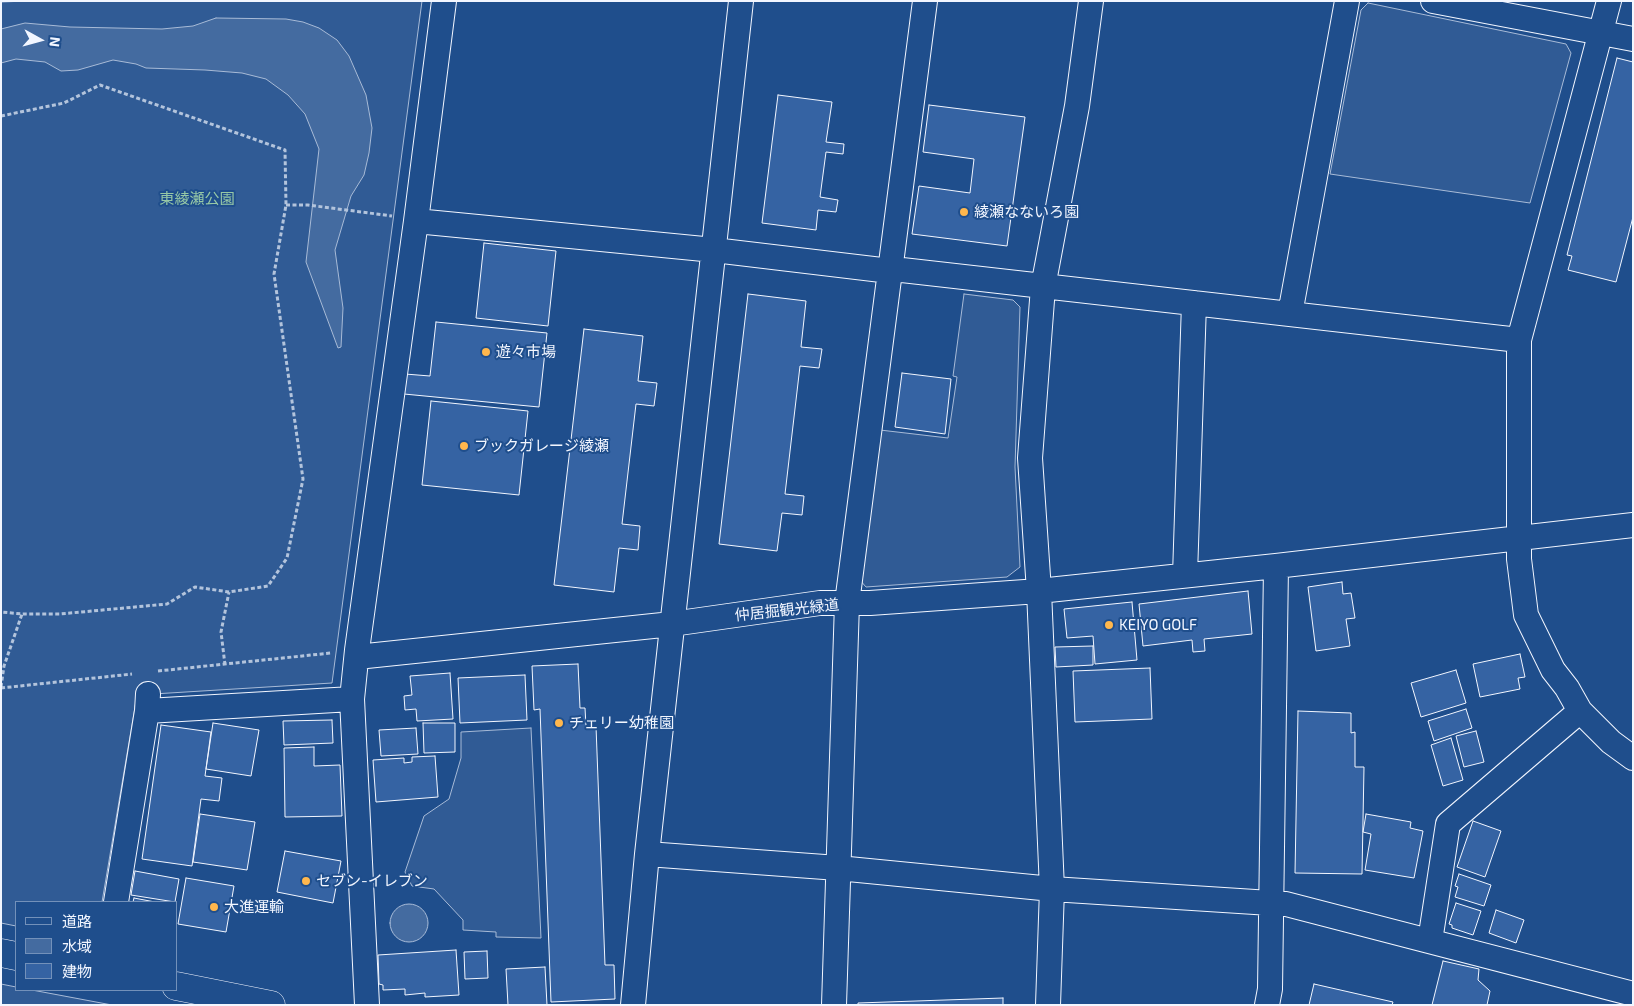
<!DOCTYPE html>
<meta charset="utf-8">
<style>
body{margin:0}
#map{position:relative;width:1634px;height:1006px;overflow:hidden;background:#1f4e8c;font-family:"Exo 2","Noto Sans JP",sans-serif}
canvas{display:block}
.frame{position:absolute;inset:0;border:2px solid #f2f6ff;pointer-events:none}
.legend{position:absolute;left:15px;top:901px;width:162px;height:90px;box-sizing:border-box;background:#1f4e8c;border:1px solid #7391ba;margin:0;padding:6px 9px;list-style:none;font-size:15px;color:#f2f6ff}
.legend li{display:flex;align-items:center;gap:10px;height:25px}
.legend b{width:25px;border:1px solid #7391ba}
.north{position:absolute;left:15px;top:15px;width:50px;height:50px;-webkit-text-stroke:4px #1f4e8c;paint-order:stroke;rotate:97deg;font-size:14px;font-weight:700;line-height:20px;text-align:center;color:#f2f6ff}
.north::after{content:'';display:block;margin:auto;width:18px;height:22px;background:#f2f6ff;clip-path:polygon(50% 0,100% 100%,50% 72%,0 100%)}
</style>
<div id="map">
<canvas width="1634" height="1006"></canvas>
<div class="frame"></div>
<ul class="legend">
<li><b style="height:6px;background:#1f4e8c"></b>道路</li>
<li><b style="height:14px;background:#446ba0"></b>水域</li>
<li><b style="height:14px;background:#3563a3"></b>建物</li>
</ul>
<div class="north">N</div>
</div>
<script>
const g = document.querySelector('canvas').getContext('2d');
g.lineJoin = 'round';
function fillPath(path, color) { g.fillStyle = color; g.fill(path, 'evenodd'); }
const poly = rows => new Path2D(rows.map(r => 'M' + r).join(''));
function trace(path, color, width, dash) { g.strokeStyle = color; g.lineWidth = width; g.lineCap = dash ? 'butt' : 'round'; g.setLineDash(dash || []); g.stroke(path); }
function write(font, color, halo, rows, align = 'center') {
  g.font = font + ' "Exo 2","Noto Sans JP",sans-serif'; g.lineWidth = 4; g.setLineDash([]); g.textBaseline = 'middle'; g.strokeStyle = halo; g.fillStyle = color; for (const [text, x, y, turn = 0] of rows) {
    g.save(); g.translate(x, y); g.rotate((+turn || 0) * Math.PI / 180); g.textAlign = isNaN(turn) ? turn : align; if (halo) g.strokeText(text, 0, 0); g.fillText(text, 0, 0); g.restore();
  }
}
const built = poly([
 [27,1,422,1,332,683,137,695,102,902,16,902,16,926,1,923,1,2,27,1],
 [1368,3,1566,44,1571,53,1530,203,1330,174,1361,10,1368,3],
 [964,294,1013,300,1020,307,1015,467,1020,567,1007,577,866,587,859,579,880,430,948,438,957,377,953,376,964,294],
 [531,728,541,938,496,937,496,932,463,930,463,920,434,889,412,886,405,872,424,816,449,799,461,758,461,732,531,728],
 [1,984,16,987,16,990,32,990,112,1005,1,1005,1,984]
]);
fillPath(built, '#305b95');
trace(built, '#a8bbd7', 1);
const water = poly([
 [216,18,286,19,303,22,319,28,337,40,349,56,366,95,372,128,369,153,364,175,351,196,335,250,343,308,341,347,338,348,306,262,319,149,305,114,288,95,266,79,242,73,205,70,146,68,136,64,113,60,78,70,61,71,45,62,16,59,1,63,1,29,25,23,70,27,162,29,193,26,216,18],
 '390 923a19 19 0 1 1 38 0a19 19 0 1 1-38 0Z'
]);
fillPath(water, '#446ba0');
trace(water, '#a8bbd7', 1);
const building = poly([
 [1617,58,1633,62,1633,217,1616,282,1568,270,1572,256,1567,255,1617,58],
 [778,95,832,102,826,142,844,144,843,154,826,152,820,197,838,200,836,212,818,210,816,230,762,223,778,95],
 [929,105,1025,117,1007,246,912,234,919,186,970,193,974,159,923,152,929,105],
 [484,243,556,251,548,326,476,318,484,243],
 [748,294,806,301,801,347,822,349,819,368,800,366,785,494,804,496,802,515,782,513,777,551,719,544,748,294],
 [436,322,547,333,539,407,404,394,405,374,430,376,436,322],
 [584,329,643,336,638,381,657,383,654,406,636,404,622,524,640,526,638,550,619,548,614,592,554,585,584,329],
 [902,373,951,379,945,434,895,427,902,373],
 [431,401,528,411,519,495,422,485,431,401],
 [1342,582,1343,594,1351,593,1355,618,1346,619,1350,646,1316,651,1308,587,1342,582],
 [1248,591,1252,634,1204,639,1205,651,1193,652,1192,640,1143,646,1139,604,1248,591],
 [1132,602,1137,660,1095,664,1093,636,1067,638,1064,609,1132,602],
 [1093,646,1093,665,1056,667,1055,647,1093,646],
 [1520,654,1525,677,1518,678,1520,689,1480,697,1473,664,1520,654],
 [578,664,580,708,585,708,586,726,596,726,605,965,614,965,615,999,551,1002,540,709,534,710,532,666,578,664],
 [1150,668,1152,719,1075,722,1073,671,1150,668],
 [1456,670,1466,703,1421,717,1411,683,1456,670],
 [450,673,453,719,417,721,416,709,405,710,404,696,412,695,410,676,450,673],
 [525,675,527,720,460,723,458,678,525,675],
 [1466,709,1472,728,1434,741,1428,721,1466,709],
 [1298,711,1351,713,1351,733,1355,732,1355,767,1364,767,1362,874,1295,873,1298,711],
 [332,720,333,743,284,745,283,721,332,720],
 [213,723,259,730,251,776,206,769,213,723],
 [423,723,455,723,455,752,424,753,423,723],
 [161,725,211,732,205,776,222,778,219,801,201,799,192,866,142,859,161,725],
 [416,728,418,754,381,756,379,730,416,728],
 [1476,731,1484,762,1464,767,1456,736,1476,731],
 [1451,738,1463,780,1443,786,1431,745,1451,738],
 [314,747,314,766,340,765,342,816,285,817,284,748,314,747],
 [435,756,438,797,376,802,373,760,404,758,404,763,412,762,412,757,435,756],
 [200,814,255,822,247,870,193,862,200,814],
 [1366,814,1411,822,1410,828,1423,831,1414,878,1365,870,1371,834,1363,832,1366,814],
 [1473,821,1501,831,1485,877,1457,867,1473,821],
 [285,851,341,861,333,903,277,892,285,851],
 [135,871,179,879,175,902,131,895,135,871],
 [1459,874,1491,885,1484,906,1455,897,1458,887,1455,886,1459,874],
 [186,878,234,886,226,932,178,924,186,878],
 [134,898,155,902,133,902,134,898],
 [1456,903,1481,911,1473,935,1452,928,1452,925,1449,924,1456,903],
 [1496,910,1524,920,1516,943,1489,933,1496,910],
 [456,950,459,995,425,997,425,993,405,995,405,989,383,990,383,985,379,984,378,955,456,950],
 [487,951,488,978,465,979,464,952,487,951],
 [1443,961,1479,969,1478,980,1490,991,1487,1005,1432,1005,1443,961],
 [545,967,547,1005,508,1005,506,969,545,967],
 [1314,984,1393,1002,1392,1005,1309,1005,1314,984],
 [1003,998,1003,1005,858,1005,858,1003,1003,998]
]);
fillPath(building, '#3563a3');
trace(building, '#f2f6ff', 1);
const minor = poly([
 [925,1,847,603,870,603,1039,591,1276,566,1633,525],
 [1433,1,1633,39],
 [1609,1,1519,340,1519,559,1526,615,1553,670,1567,688,1580,711,1611,742,1633,758],
 [416,221,714,250,890,271,902,270,1519,340],
 [1290,314,1347,1],
 [1185,575,1194,303],
 [357,657,672,624,820,603,847,603,834,1005],
 [147,711,352,699],
 [647,854,838,868,1052,889,1286,904,1633,994],
 [116,902,147,711,148,694],
 [1430,941,1448,824,1580,711],
 [367,1005,352,699,357,650,416,221,444,1],
 [633,1005,647,854,741,1],
 [1048,1005,1052,889,1039,591,1030,458,1043,287,1077,106,1091,1],
 [1267,1005,1270,989,1276,566]
]);
const primary = poly([
 [1,953,16,956],
 [176,986,271,1005]
]);
trace(minor, '#f2f6ff', 26);
trace(primary, '#f2f6ff', 29);
trace(poly([
 [1,116,64,103,100,85,285,150,286,205,274,274,303,479,287,558,268,586,229,592,195,587,167,604,60,614,22,614,1,612],
 [286,205,308,205,392,216],
 [225,665,221,632,229,592],
 [158,671,331,653],
 [1,687,4,666,22,614],
 [1,688,132,674]
]), '#b3c4dc', 3, [4, 2.5]);
trace(minor, '#1f4e8c', 24);
trace(primary, '#1f4e8c', 28);
for (const [x, y, r, color] of [
 [964,212,5,"#ffb74d"],
 [486,352,5,"#ffb74d"],
 [464,446,5,"#ffb74d"],
 [1109,625,5,"#ffb74d"],
 [559,723,5,"#ffb74d"],
 [306,881,5,"#ffb74d"],
 [214,907,5,"#ffb74d"]
]) { const dot = new Path2D(); dot.arc(x, y, r, 0, 2 * Math.PI); g.fillStyle = color; g.fill(dot); trace(dot, '#1f4e8c', 2); }
write('15px', '#97c8a6', '#1f4e8c', [
 ["東綾瀬公園",197,199]
]);
write('15px', '#f2f6ff', '#1f4e8c', [
 ["綾瀬なないろ園",974,212],
 ["遊々市場",496,352],
 ["ブックガレージ綾瀬",474,446],
 ["KEIYO GOLF",1119,625],
 ["チェリー幼稚園",569,723],
 ["セブン-イレブン",316,881],
 ["大進運輸",224,907]
], 'left');
write('15px', '#f2f6ff', '#1f4e8c', [
 ["仲居掘観光緑道",787,610,-6]
]);
</script>
